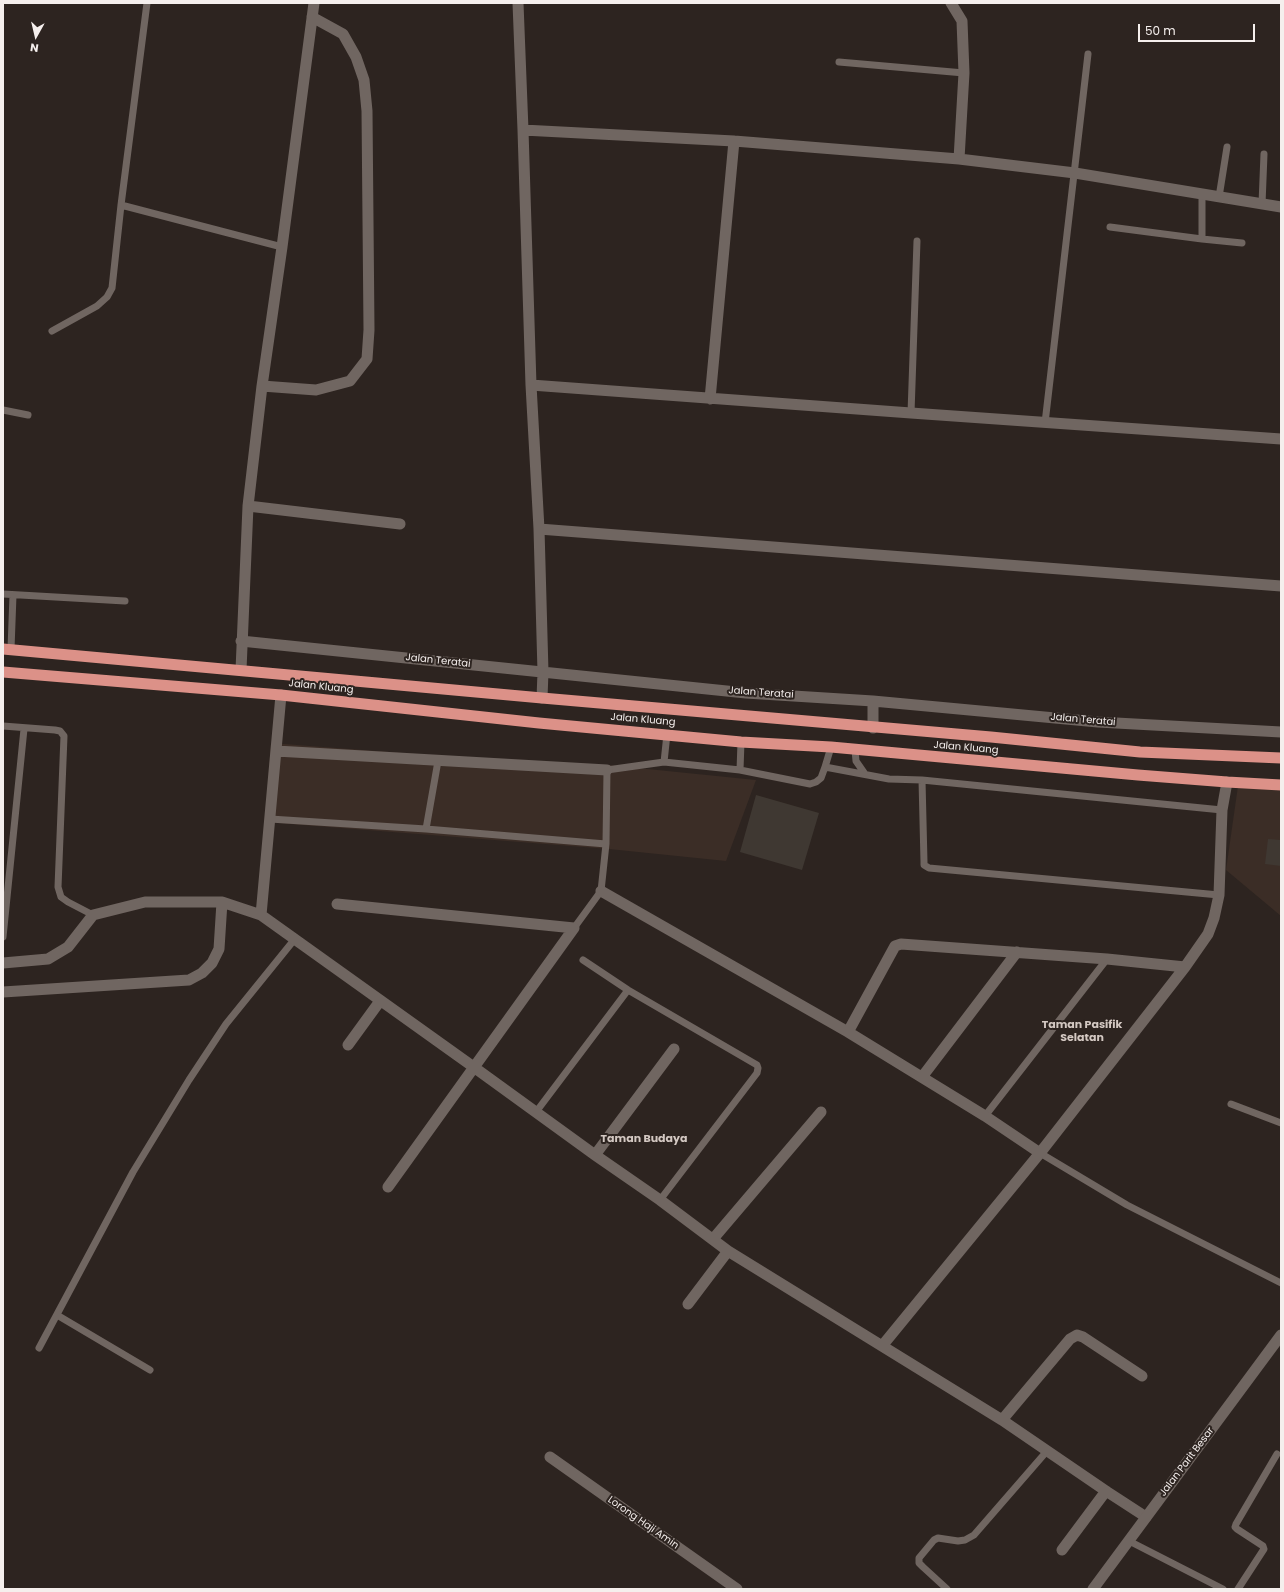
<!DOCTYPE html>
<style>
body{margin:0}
#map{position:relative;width:1284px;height:1592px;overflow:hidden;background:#2d2420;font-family:Poppins,sans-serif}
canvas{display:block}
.frame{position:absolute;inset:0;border:4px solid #f5efed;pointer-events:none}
.north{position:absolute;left:16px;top:16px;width:40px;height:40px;-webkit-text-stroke:3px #2d2420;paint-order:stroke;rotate:188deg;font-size:11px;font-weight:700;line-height:16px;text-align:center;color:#f5efed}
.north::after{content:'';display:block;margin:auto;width:14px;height:18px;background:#f5efed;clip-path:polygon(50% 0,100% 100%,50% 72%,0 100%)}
.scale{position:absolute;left:1138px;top:24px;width:117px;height:18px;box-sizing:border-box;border:2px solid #f5efed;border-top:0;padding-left:5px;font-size:12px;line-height:14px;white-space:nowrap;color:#f5efed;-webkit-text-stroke:3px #2d2420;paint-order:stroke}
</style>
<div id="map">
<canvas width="1284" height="1592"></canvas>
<div class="frame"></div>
<div class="north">N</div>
<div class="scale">50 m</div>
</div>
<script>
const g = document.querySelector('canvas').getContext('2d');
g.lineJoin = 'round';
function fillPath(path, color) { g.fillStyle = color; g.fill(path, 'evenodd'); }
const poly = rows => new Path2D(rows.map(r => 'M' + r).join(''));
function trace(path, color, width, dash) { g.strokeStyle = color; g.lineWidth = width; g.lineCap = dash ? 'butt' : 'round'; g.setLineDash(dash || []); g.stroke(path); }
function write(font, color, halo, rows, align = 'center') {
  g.font = font + ' Poppins,sans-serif'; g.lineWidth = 4; g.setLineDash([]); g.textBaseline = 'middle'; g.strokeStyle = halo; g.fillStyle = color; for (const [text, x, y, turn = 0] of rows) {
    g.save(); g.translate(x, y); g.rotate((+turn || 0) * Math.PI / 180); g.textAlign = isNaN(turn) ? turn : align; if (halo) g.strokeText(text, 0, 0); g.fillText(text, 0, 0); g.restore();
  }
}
fillPath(poly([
 [271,743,455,757,608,765,756,780,726,861,609,849,265,822],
 [1238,786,1281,789,1281,916,1226,870]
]), '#3b2d26');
fillPath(poly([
 [756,795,819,813,802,870,740,852],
 [1268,839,1281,840,1281,866,1265,864]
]), '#3f3832');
trace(poly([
 [839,62,964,73],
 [1202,195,1202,239,1242,243],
 [1219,197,1227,147],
 [1262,204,1264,154],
 [121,205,282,247],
 [1110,227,1202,239],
 [52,331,97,306,107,297,112,288,121,205,147,3],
 [3,410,28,415],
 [911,413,917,241],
 [1045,423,1088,54],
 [3,594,125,601],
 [11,649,13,595],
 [3,726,55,730,60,731,64,736,58,887,61,897,68,902,93,915],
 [855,750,856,761,865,774],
 [664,762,667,734],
 [825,767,831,747],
 [740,770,741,742],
 [922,780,924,862,924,865,929,868,1219,895],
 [270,819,426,829,606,844],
 [426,829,438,761],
 [574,928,601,891,606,844,607,770,664,762,740,770,810,784,816,782,821,778,825,767,889,779,922,780,1222,810],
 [3,937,24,729],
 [583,960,628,990,757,1065,758,1068,757,1073,660,1200],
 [1231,1104,1281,1123],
 [536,1112,628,990],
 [985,1116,1107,959],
 [1040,1153,1127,1205,1281,1283],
 [57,1315,150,1370],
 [39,1348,133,1172,189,1080,226,1024,294,940],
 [1129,1541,1223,1589],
 [947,1589,923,1567,919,1563,919,1558,934,1540,938,1538,958,1541,965,1540,974,1535,1047,1451],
 [1238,1589,1264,1549,1263,1546,1237,1529,1235,1527,1236,1524,1277,1454]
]), '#706661', 7);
trace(poly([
 [518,3,523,130,531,385,539,529,543,672,542,698],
 [951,3,962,21,964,73,959,159],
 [523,130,734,141,959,159,1075,173,1281,207],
 [531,385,911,413,1281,439],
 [262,386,316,390,350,381,367,359,369,330,367,111,364,80,356,57,343,34,312,17],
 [710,399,734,141],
 [248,506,400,524],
 [539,529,1281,586],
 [241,641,746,693,873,701,1098,722,1281,732],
 [241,670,248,506,262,386,282,247,314,3],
 [873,728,873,701],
 [276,751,607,770],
 [601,891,848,1032,985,1116,1040,1153],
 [337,904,574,928,388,1187],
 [261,915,281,695],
 [3,963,48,959,68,947,93,915,145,902,222,902,261,915,475,1068,595,1155,660,1200,728,1251,1002,1420,1106,1491,1146,1517],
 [3,992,189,980,202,973,212,963,219,949,222,902],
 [848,1032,895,946,901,944,1107,959,1185,967],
 [348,1045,380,1001],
 [922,1077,1017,952],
 [595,1155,674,1049],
 [713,1239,821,1112],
 [688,1304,728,1251],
 [882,1346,1040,1153,1185,967,1208,934,1214,918,1219,895,1222,810,1227,782],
 [1002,1420,1070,1339,1077,1335,1083,1337,1142,1376],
 [550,1457,737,1589],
 [1062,1550,1106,1491]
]), '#706661', 11);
trace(poly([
 [1093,1589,1281,1335]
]), '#706661', 11);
trace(poly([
 [3,649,542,698,991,737,1140,752,1281,758],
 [3,672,281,695,539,723,741,742,831,747,1138,775,1227,782,1281,785]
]), '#dc9188', 11);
write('10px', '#f5efed', '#2d2420', [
 ["Jalan Teratai",438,661,6],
 ["Jalan Kluang",321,687,6],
 ["Jalan Teratai",761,693,4],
 ["Jalan Kluang",643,720,5],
 ["Jalan Teratai",1083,720,5],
 ["Jalan Kluang",966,748,5],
 ["Jalan Parit Besar",1187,1462,-53],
 ["Lorong Haji Amin",643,1523,35]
]);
write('bold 11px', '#d3c8c2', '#2d2420', [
 ["Taman Pasifik",1082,1025],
 ["Selatan",1082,1038],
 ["Taman Budaya",644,1139]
]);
</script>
